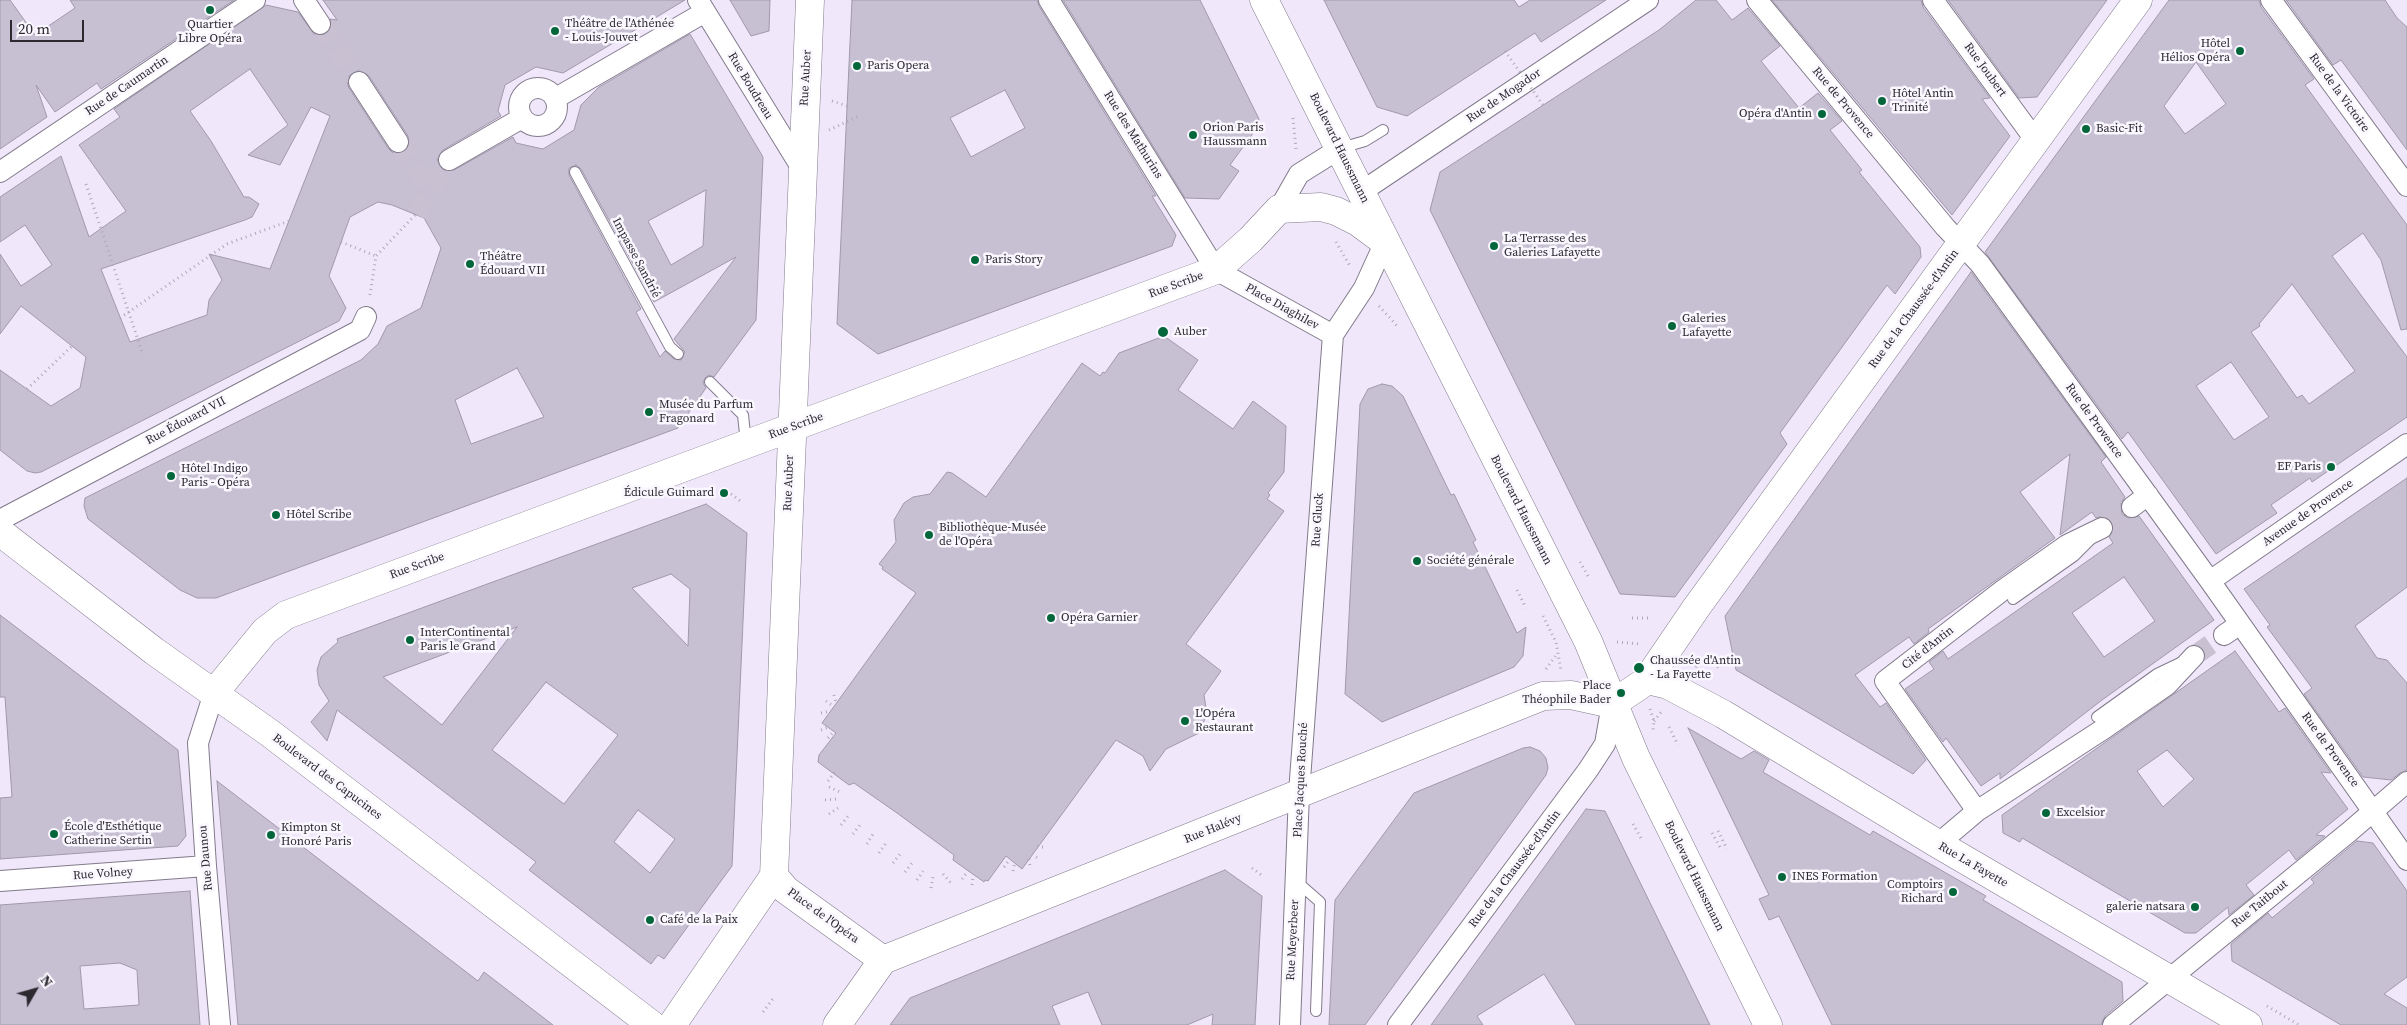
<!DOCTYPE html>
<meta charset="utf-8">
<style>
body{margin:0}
#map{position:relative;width:2407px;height:1025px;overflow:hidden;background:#f0e7fb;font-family:"Source Serif 4",serif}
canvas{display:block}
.north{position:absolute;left:10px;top:965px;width:50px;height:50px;-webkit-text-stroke:4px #faf7ff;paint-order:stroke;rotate:52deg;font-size:14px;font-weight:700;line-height:20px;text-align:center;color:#2c2930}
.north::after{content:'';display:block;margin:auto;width:18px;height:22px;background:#2c2930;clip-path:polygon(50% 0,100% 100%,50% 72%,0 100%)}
.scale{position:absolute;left:10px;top:20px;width:74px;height:22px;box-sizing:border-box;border:2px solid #2c2930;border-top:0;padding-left:6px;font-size:15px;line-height:18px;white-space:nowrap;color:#2c2930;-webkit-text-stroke:4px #faf7ff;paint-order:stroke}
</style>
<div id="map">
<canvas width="2407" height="1025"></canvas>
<div class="north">N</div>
<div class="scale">20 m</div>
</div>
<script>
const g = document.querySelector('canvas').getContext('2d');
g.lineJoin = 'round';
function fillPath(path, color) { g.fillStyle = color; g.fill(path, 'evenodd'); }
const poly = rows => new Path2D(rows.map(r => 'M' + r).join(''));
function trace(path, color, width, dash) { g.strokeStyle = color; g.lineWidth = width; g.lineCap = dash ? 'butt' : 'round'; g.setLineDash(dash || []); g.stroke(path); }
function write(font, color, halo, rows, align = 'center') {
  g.font = font + ' "Source Serif 4",serif'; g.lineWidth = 5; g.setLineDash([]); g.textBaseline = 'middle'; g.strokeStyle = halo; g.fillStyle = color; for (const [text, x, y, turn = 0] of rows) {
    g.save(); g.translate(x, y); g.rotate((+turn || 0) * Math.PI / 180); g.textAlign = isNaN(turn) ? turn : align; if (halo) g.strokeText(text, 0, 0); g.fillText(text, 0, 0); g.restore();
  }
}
const building = poly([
 [0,0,10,0,35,35,75,8,70,0,234,0,101,89,97,83,55,112,36,85,47,117,0,149,0,0],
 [323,0,685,0,563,73,536,67,505,85,498,111,501,116,443,150,437,160,444,170,454,170,513,137,516,143,543,149,574,130,581,105,599,87,690,34,763,157,756,320,714,377,709,375,705,378,703,383,706,388,678,428,216,598,197,598,180,590,88,519,84,506,85,498,361,360,378,344,387,326,421,308,441,248,424,218,392,205,378,202,350,217,329,276,346,308,339,321,41,472,35,473,27,471,0,450,0,370,51,406,80,388,86,357,21,306,0,334,0,254,21,286,52,265,25,225,0,242,0,197,61,156,89,237,126,211,79,145,120,117,114,109,266,5,298,12,314,34,326,34,331,29,330,19,337,20,323,0],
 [250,69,288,125,248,155,280,165,311,107,330,116,270,269,209,254,222,280,209,300,207,315,130,342,101,269,245,220,252,217,259,204,249,197,244,197,211,141,190,111,250,69],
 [359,70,369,76,408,136,409,147,404,152,393,153,388,148,349,88,347,82,349,76,359,70],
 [576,165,581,169,654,302,736,257,674,339,685,352,681,360,674,359,665,351,660,357,636,312,641,309,569,175,569,168,576,165],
 [706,190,703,246,671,265,648,221,706,190],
 [517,368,544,417,471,444,455,400,517,368],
 [730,0,770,0,769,31,751,36,730,0],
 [852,0,1037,0,1039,6,1156,196,1152,196,1176,235,1172,246,878,354,837,324,852,0],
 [1005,90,1025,128,971,157,950,118,1005,90],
 [1063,0,1200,0,1259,119,1256,129,1230,165,1239,171,1219,199,1185,198,1063,0],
 [1324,0,1514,0,1519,7,1530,0,1606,0,1541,42,1535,33,1407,116,1377,107,1324,0],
 [1696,0,1716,0,1732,20,1748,8,1780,46,1761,61,1799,108,1818,93,1842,121,1830,130,1862,170,1859,172,1920,247,1921,257,1895,294,1887,285,1871,307,1780,433,1787,444,1675,597,1620,594,1430,210,1440,172,1659,30,1696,0],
 [1772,0,1921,0,1923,7,1990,98,1982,99,2010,136,1952,215,1772,0],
 [1948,0,2107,0,2037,97,2019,98,1948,0],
 [2169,0,2259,0,2261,7,2314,79,2305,85,2407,225,2407,329,2401,330,2381,260,2363,233,2332,256,2407,357,2407,417,2312,482,2310,478,2271,505,2277,513,2216,554,2128,432,2122,439,1985,252,2169,0],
 [2196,62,2226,104,2185,134,2164,106,2196,62],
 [2292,284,2355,371,2309,404,2302,395,2297,398,2251,332,2260,326,2259,324,2292,284],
 [2231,362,2269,417,2234,440,2196,386,2231,362],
 [2286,0,2385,0,2397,18,2407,27,2407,150,2341,60,2333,65,2286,0],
 [1971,272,2106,457,2101,462,2125,497,2121,503,2122,514,2128,518,2139,516,2214,620,2102,700,2000,779,2000,773,1981,786,1946,738,1943,742,1905,689,1934,669,1929,662,1943,651,1948,659,2113,543,2109,537,2114,529,2112,522,2103,516,2096,518,2092,512,2060,535,2070,454,2020,492,2055,538,1928,629,1929,632,1914,644,1909,637,1855,675,1880,707,1886,703,1926,760,1913,774,1736,670,1725,616,1971,272],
 [2124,577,2155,621,2104,657,2072,613,2124,577],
 [1164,336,1198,360,1178,390,1233,429,1253,401,1286,426,1284,472,1268,493,1270,495,1267,499,1284,511,1186,644,1221,671,1204,695,1207,714,1199,733,1166,749,1150,771,1143,756,1116,740,1022,869,1006,856,988,881,985,880,984,882,953,860,954,855,897,813,854,783,849,785,818,762,819,755,836,733,822,723,916,593,882,569,883,567,879,564,896,542,894,520,904,503,913,497,930,494,947,472,952,473,986,497,1082,363,1100,376,1103,372,1105,373,1119,353,1164,336],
 [1382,384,1392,386,1403,396,1451,495,1454,494,1476,540,1473,542,1517,633,1526,627,1523,656,1514,667,1382,722,1345,694,1360,404,1368,389,1382,384],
 [2407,478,2407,587,2355,626,2377,658,2387,660,2407,683,2407,770,2400,773,2391,780,2363,777,2304,694,2312,688,2267,627,2270,625,2244,589,2407,478],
 [706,504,747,533,732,866,664,959,658,955,651,964,529,870,536,862,337,710,327,741,311,722,329,701,319,685,317,670,321,657,338,642,337,639,706,504],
 [671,574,690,589,688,646,632,588,671,574],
 [517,627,442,725,383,677,517,627],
 [546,682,618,735,564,804,492,750,546,682],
 [638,810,675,839,650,873,614,842,638,810],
 [0,615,178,750,186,836,178,846,0,859,0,798,12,797,5,697,0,697,0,615],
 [2235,651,2279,712,2285,708,2331,773,2321,772,2348,809,2316,835,2325,836,2296,860,2289,850,2246,885,2254,895,2229,915,2228,907,2196,933,2185,933,2022,838,2020,842,2003,833,2002,815,2235,651],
 [2167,750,2194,779,2163,807,2137,771,2167,750],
 [1688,728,1741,759,1754,751,1769,760,1763,772,1870,835,1873,831,1986,896,1983,900,2122,982,2123,1001,2105,1016,2101,1025,1832,1025,1779,916,1769,920,1759,899,1769,895,1688,728],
 [1530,747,1540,751,1546,758,1548,768,1546,775,1456,900,1365,1025,1329,1025,1335,900,1414,793,1523,748,1530,747],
 [217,781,478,981,484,972,553,1025,238,1025,217,781],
 [1586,809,1605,811,1710,1025,1576,1025,1544,974,1477,1016,1483,1025,1431,1025,1586,809],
 [2357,841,2373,843,2407,891,2407,977,2384,994,2407,1008,2407,1025,2341,1025,2232,961,2231,944,2268,913,2272,918,2314,883,2311,879,2357,841],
 [1225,870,1262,896,1255,1025,1212,1025,1213,1014,1187,1025,1102,1025,1088,992,1052,1006,1060,1025,890,1025,910,998,1225,870],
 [190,891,200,1025,0,1025,0,905,190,891],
 [120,963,137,970,139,1005,84,1009,80,966,120,963]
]);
fillPath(building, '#c7bfd2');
trace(building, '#a199ab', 1);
trace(poly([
 [320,24,359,82],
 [398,142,430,190],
 [416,214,447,162],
 [2102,528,2132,507],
 [2194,656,2224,635]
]), '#c9c1d2', 20, [20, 10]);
const lane = poly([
 [1341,148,1365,141,1383,130],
 [575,172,670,347,678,354],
 [710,382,743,415,746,443],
 [2013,599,2074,556,2090,540],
 [2097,717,2157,674,2180,663],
 [1296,881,1320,902,1316,1011]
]);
const street = poly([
 [304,0,320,24],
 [698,0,804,172],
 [1049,0,1216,270,1333,335],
 [1757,0,1945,227,1980,264,2210,581,2407,860],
 [1933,0,2036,141],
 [2271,0,2407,186],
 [359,82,398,142],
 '519 107a19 19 0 1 1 38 0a19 19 0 1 1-38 0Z',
 [556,98,705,12],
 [449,160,522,118],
 [0,172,255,0],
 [1361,192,1648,0],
 [1279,209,1299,174,1339,149],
 [2132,507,2148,495],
 [0,520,360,330,366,317],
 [2210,581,2407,444],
 [2224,635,2240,624],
 [214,693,198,743,206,866,220,1025],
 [1977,811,1885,681,2003,590,2067,545,2102,528],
 [1938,844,1977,811,2105,728,2167,685,2194,656],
 [0,881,206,866],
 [1290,1025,1299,793,1333,335,1364,288,1385,242],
 [1398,1025,1588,770,1605,744,1612,704],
 [2113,1025,2349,832,2407,782]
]);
const secondary = poly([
 [1647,680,1668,685,1723,714,1938,844,2248,1025],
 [214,693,265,631,286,615,1216,270,1251,239,1279,209,1321,207,1336,211,1358,222,1385,242],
 [774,876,810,0],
 [774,876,786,890,883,960],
 [883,960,1543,696,1571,695,1612,704,1639,686,1647,680,1696,608,2138,0],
 [672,1025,774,876],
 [837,1025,883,960]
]);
const primary = poly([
 [1264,0,1588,641,1636,758,1768,1025],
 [0,532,154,651,271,734,652,1025]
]);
trace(lane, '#827a8b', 12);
trace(street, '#827a8b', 22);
trace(secondary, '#827a8b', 29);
trace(primary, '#827a8b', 29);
trace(poly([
 [832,101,847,106],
 [1293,118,1296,149],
 [829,130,859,116],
 [86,184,143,355],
 [341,242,376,256],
 [1336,242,1350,266],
 [370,295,376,256,416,214],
 [1379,306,1398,327],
 [120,318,227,244,289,221],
 [27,389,72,346],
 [727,491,743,503],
 [1580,562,1588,576],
 [1517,590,1526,608],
 [1543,616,1556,642,1561,671],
 [1632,618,1651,618],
 [1617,642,1640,644],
 [1710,654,1720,671],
 [1695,657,1697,665,1695,670],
 [1546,669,1557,654],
 [834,695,836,703],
 [826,701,833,706],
 [1650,709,1654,721,1653,730],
 [821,713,830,711],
 [1654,721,1662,711],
 [1669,727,1678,745],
 [821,730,829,727],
 [828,738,834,731],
 [828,781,835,772],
 [829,787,840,792],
 [825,800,837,799],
 [829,814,838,808],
 [1633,824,1642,840],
 [841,825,848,816],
 [1718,831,1727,849],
 [1712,833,1721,849],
 [853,834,860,825],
 [867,844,873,834],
 [1037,847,1043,847],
 [879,853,886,843],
 [1032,854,1039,859],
 [1029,859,1030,866],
 [893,863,900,854],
 [1004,867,1010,859],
 [1252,868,1264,877],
 [1013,871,1015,862],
 [905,872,912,863],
 [943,874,951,883],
 [962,879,969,870],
 [917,880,923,871],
 [972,885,973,876],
 [931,888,933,877],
 [2267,1006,2299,1025],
 [763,1012,775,996]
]), '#afa8b8', 3, [1, 4]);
trace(lane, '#fff', 10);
trace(street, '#fff', 20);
trace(secondary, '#fff', 28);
trace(primary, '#fff', 28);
trace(poly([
 [1505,51,1543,105]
]), '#afa8b8', 3, [1, 4]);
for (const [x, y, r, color] of [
 [210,10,5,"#04673b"],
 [555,31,5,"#04673b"],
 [2240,51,5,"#04673b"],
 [857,66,5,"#04673b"],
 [1882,101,5,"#04673b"],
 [1822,114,5,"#04673b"],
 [2086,129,5,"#04673b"],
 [1193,135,5,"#04673b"],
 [1494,246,5,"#04673b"],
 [975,260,5,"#04673b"],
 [470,264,5,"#04673b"],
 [1672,326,5,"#04673b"],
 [1163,332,6,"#04673b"],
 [649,412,5,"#04673b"],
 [2331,467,5,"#04673b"],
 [171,476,5,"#04673b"],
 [724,493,5,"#04673b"],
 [276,515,5,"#04673b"],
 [929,535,5,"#04673b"],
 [1417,561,5,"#04673b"],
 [1051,618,5,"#04673b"],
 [410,640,5,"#04673b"],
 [1639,668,6,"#04673b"],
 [1621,693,5,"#04673b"],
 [1185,721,5,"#04673b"],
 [2046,813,5,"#04673b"],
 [54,834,5,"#04673b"],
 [271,835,5,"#04673b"],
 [1782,877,5,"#04673b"],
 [1953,892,5,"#04673b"],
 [2195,907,5,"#04673b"],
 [650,920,5,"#04673b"]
]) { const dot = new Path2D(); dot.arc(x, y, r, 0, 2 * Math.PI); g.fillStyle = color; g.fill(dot); trace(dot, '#faf7ff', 2); }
write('12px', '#2c2930', '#faf7ff', [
 ["Théâtre de l'Athénée",565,24],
 ["- Louis-Jouvet",565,38],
 ["Quartier",210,25,"center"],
 ["Libre Opéra",210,39,"center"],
 ["Hôtel",2230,44,"right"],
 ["Hélios Opéra",2230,58,"right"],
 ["Paris Opera",867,66],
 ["Hôtel Antin",1892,94],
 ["Trinité",1892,108],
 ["Opéra d'Antin",1812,114,"right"],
 ["Orion Paris",1203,128],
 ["Haussmann",1203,142],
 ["Basic-Fit",2096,129],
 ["La Terrasse des",1504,239],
 ["Galeries Lafayette",1504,253],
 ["Théâtre",480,257],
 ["Édouard VII",480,271],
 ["Paris Story",985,260],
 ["Galeries",1682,319],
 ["Lafayette",1682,333],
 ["Auber",1174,332],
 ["Musée du Parfum",659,405],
 ["Fragonard",659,419],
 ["EF Paris",2321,467,"right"],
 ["Hôtel Indigo",181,469],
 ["Paris - Opéra",181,483],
 ["Édicule Guimard",714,493,"right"],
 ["Hôtel Scribe",286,515],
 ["Bibliothèque-Musée",939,528],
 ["de l'Opéra",939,542],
 ["Société générale",1427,561],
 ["Opéra Garnier",1061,618],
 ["InterContinental",420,633],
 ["Paris le Grand",420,647],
 ["Chaussée d'Antin",1650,661],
 ["- La Fayette",1650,675],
 ["Place",1611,686,"right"],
 ["Théophile Bader",1611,700,"right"],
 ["L'Opéra",1195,714],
 ["Restaurant",1195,728],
 ["Excelsior",2056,813],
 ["École d'Esthétique",64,827],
 ["Catherine Sertin",64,841],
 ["Kimpton St",281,828],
 ["Honoré Paris",281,842],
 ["INES Formation",1792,877],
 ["Comptoirs",1943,885,"right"],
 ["Richard",1943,899,"right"],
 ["galerie natsara",2185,907,"right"],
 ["Café de la Paix",660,920]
], 'left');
write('12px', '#2c2930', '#faf7ff', [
 ["Rue Joubert",1985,70,54],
 ["Rue Auber",806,78,-87],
 ["Rue de Caumartin",127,86,-34],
 ["Rue Boudreau",750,86,59],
 ["Rue de la Victoire",2339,93,54],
 ["Rue de Mogador",1504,96,-34],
 ["Rue de Provence",1843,103,50],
 ["Rue des Mathurins",1133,135,58],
 ["Boulevard Haussmann",1339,148,64],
 ["Impasse Sandrié",636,258,62],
 ["Rue Scribe",1176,285,-20],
 ["Place Diaghilev",1282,307,29],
 ["Rue de la Chaussée-d'Antin",1914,309,-54],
 ["Rue Édouard VII",186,421,-28],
 ["Rue de Provence",2094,421,54],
 ["Rue Scribe",796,426,-20],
 ["Rue Auber",789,483,-88],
 ["Boulevard Haussmann",1521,510,63],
 ["Avenue de Provence",2308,513,-35],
 ["Rue Gluck",1318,520,-86],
 ["Rue Scribe",417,566,-20],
 ["Cité d'Antin",1928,648,-38],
 ["Rue de Provence",2330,750,54],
 ["Boulevard des Capucines",327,777,37],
 ["Place Jacques Rouché",1301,780,-87],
 ["Rue Halévy",1213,829,-22],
 ["Rue Daunou",206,858,-95],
 ["Rue La Fayette",1973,865,30],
 ["Rue de la Chaussée-d'Antin",1515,869,-53],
 ["Rue Volney",103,874,-4],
 ["Boulevard Haussmann",1694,876,64],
 ["Rue Taitbout",2260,904,-39],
 ["Place de l'Opéra",823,916,36],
 ["Rue Meyerbeer",1293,940,-87]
]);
</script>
